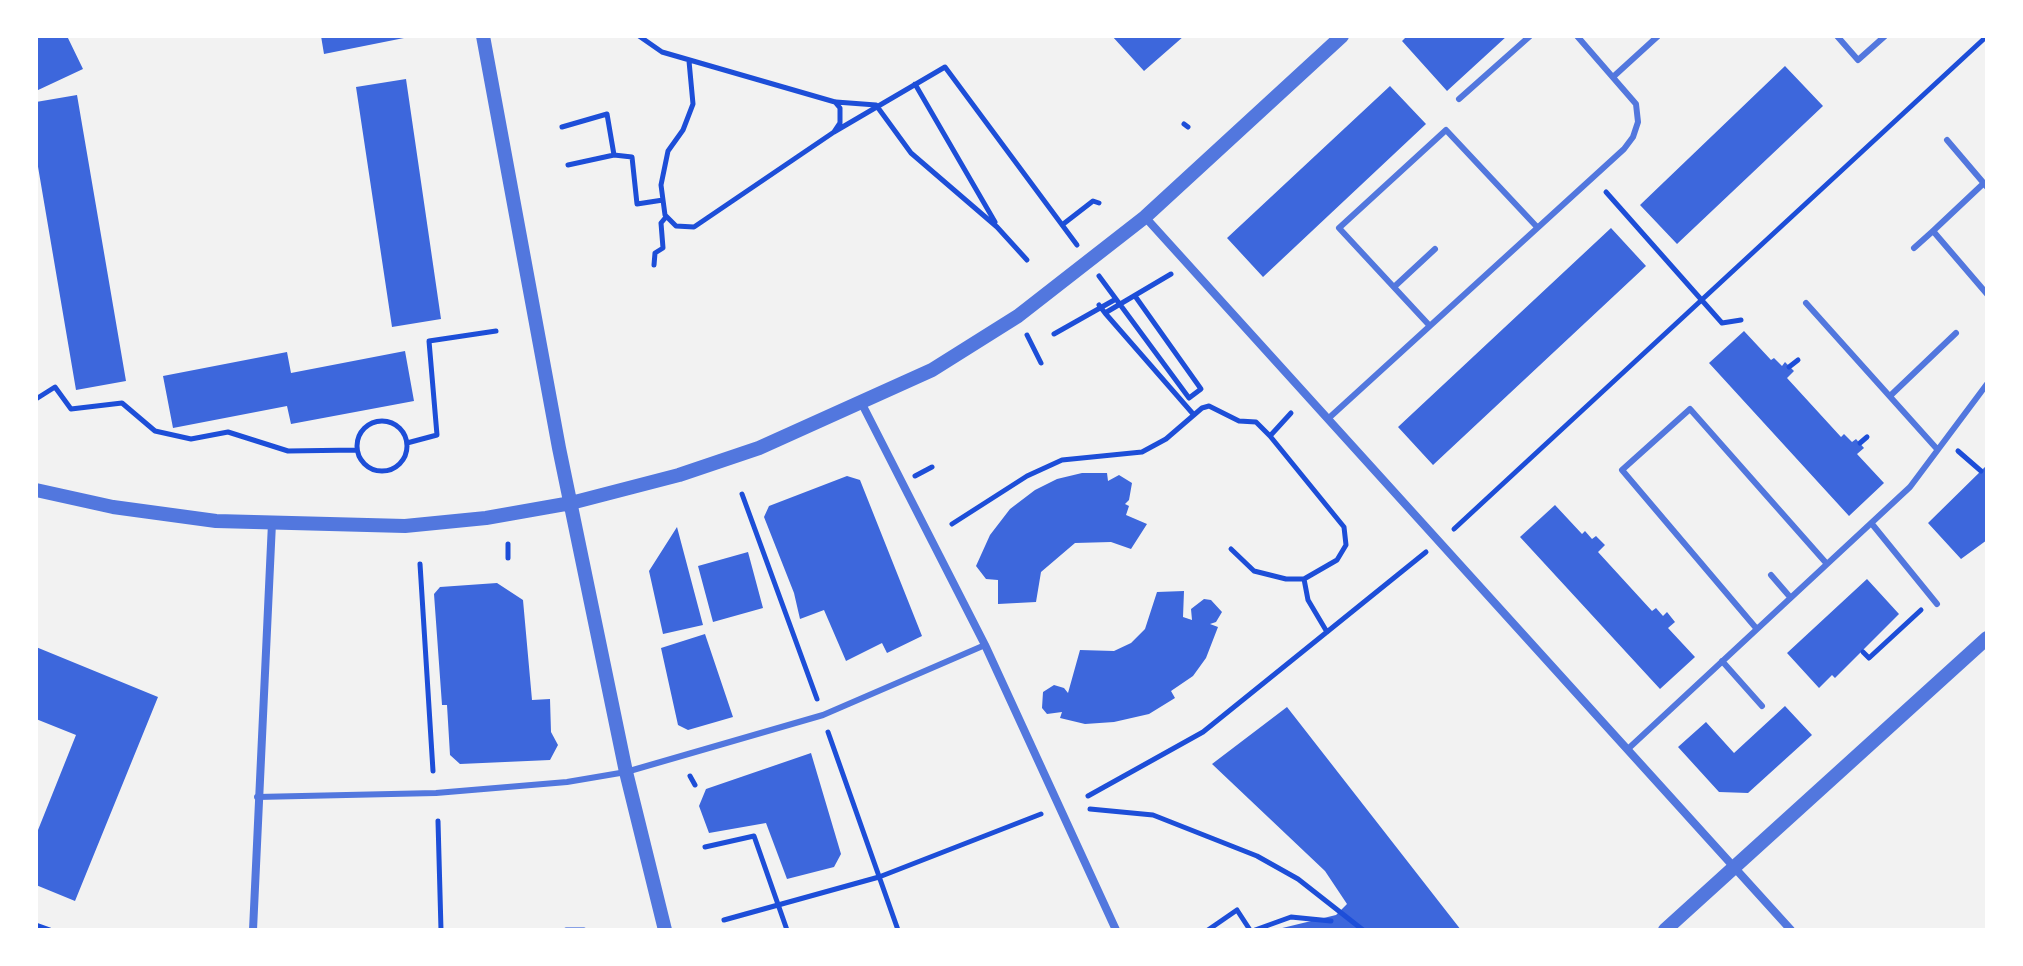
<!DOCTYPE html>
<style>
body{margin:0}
#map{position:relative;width:2023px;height:966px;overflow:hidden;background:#f2f2f2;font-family:"DM Sans",sans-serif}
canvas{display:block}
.frame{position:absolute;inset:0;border:38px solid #fff;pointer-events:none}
</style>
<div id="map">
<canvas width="2023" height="966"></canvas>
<div class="frame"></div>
</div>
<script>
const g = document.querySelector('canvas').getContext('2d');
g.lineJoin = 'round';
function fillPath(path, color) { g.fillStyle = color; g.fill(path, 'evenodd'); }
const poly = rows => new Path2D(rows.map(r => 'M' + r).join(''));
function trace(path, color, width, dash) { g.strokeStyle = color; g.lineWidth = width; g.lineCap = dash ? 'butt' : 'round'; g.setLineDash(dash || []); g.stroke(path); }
fillPath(poly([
 [36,36,67,36,83,69,36,91],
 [321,36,409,36,409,37,324,54],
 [1112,36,1184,36,1144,71],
 [1407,36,1507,36,1447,91,1402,41],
 [1785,66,1823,106,1677,244,1640,205],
 [406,79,441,319,392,327,356,87],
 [1390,86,1426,124,1263,277,1227,238],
 [77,95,126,381,76,390,36,155,36,102],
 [1611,228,1646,266,1433,465,1398,427],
 [1744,331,1771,360,1774,358,1782,366,1785,362,1794,371,1787,378,1841,437,1844,434,1852,442,1856,439,1864,448,1857,454,1884,483,1849,516,1709,363],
 [405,351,414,401,291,424,287,406,173,428,163,376,287,352,291,373],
 [1987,465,1987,540,1961,559,1928,523],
 [1082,473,1107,473,1108,481,1119,475,1132,483,1129,500,1125,504,1129,506,1126,515,1147,524,1131,549,1111,542,1075,543,1041,572,1036,602,998,604,998,580,986,579,976,566,990,535,1010,509,1035,490,1057,479],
 [847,476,860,480,922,636,887,653,882,643,846,661,824,610,800,619,794,593,764,517,769,506],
 [1555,505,1582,534,1585,531,1592,539,1596,536,1605,545,1598,552,1652,611,1656,608,1663,616,1667,612,1675,622,1668,628,1695,657,1660,689,1520,537],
 [677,527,703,625,663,634,649,571],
 [748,552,763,608,713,622,698,566],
 [1867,579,1899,614,1835,678,1832,675,1819,688,1787,653],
 [497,583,523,600,532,700,550,699,551,732,558,745,550,760,460,764,450,755,447,705,442,705,434,594,440,587],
 [1184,591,1183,617,1192,620,1191,609,1204,599,1211,600,1222,612,1216,622,1210,624,1218,627,1206,658,1193,676,1171,691,1175,698,1149,714,1114,722,1085,724,1060,718,1062,712,1047,714,1042,708,1043,692,1054,685,1064,688,1068,693,1080,650,1114,651,1131,643,1145,629,1157,592],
 [705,634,733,717,688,730,678,725,661,648],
 [36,647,158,697,75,901,36,885,36,835,76,735,36,719],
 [1785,706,1812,735,1748,793,1719,792,1678,747,1706,722,1734,753],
 [1287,707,1461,930,1274,930,1336,915,1347,904,1325,871,1212,764],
 [811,753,841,854,834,867,787,879,766,823,709,833,699,806,706,789]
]), '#3d67dc');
trace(poly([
 [639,36,662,52,835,102,840,108,840,123,834,132,694,227,676,226,665,215,661,185,668,151,683,130,693,104,689,61],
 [915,84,995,222],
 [836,102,876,105,911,153,997,227,1027,260],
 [1184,124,1188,127],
 [562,127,607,114,614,155,632,157,637,204,663,200],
 [834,132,945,67,1077,245],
 [568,165,614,155],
 [1606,192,1722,323,1741,320],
 [1062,225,1093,201,1099,203],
 [654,265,655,253,663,248,661,223,666,217],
 [1099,276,1189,398,1201,389,1135,296],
 [1099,305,1105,313,1171,274],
 [1105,313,1194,415],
 [1054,334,1116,299],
 [1027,335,1041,363],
 [1789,367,1798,360],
 [36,399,55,387,71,409,122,403,155,431,191,439,228,432,288,451,356,450],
 '357 446a25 25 0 1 1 50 0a25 25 0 1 1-50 0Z',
 [407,443,437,435,429,341,496,331],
 [1860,443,1867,437],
 [1958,451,1981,471],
 [915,476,932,467],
 [742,494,817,699],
 [952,524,1027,476,1062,460,1142,452,1166,439,1202,408,1209,406,1239,421,1256,422,1270,436,1291,413],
 [1454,529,1987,36],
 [508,544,508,558],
 [1231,549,1254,571,1286,579,1304,579,1337,560,1346,545,1344,527,1270,436],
 [420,564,433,771],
 [1304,579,1308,600,1327,632],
 [1863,652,1869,658,1921,610],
 [828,732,898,930],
 [690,776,695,785],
 [1088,796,1203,732,1426,552],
 [1090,809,1153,815,1257,856,1298,879,1363,930],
 [438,821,441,930],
 [705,847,754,836,787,930],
 [724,920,879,877,1041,814],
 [36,925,50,930],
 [566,930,584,930],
 [1208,930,1237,910,1250,930],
 [1255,930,1291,917,1331,921]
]), '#1d4ed8', 5);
trace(poly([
 [1837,36,1858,60,1885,36],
 [1613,77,1658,36],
 [1459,99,1530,36],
 [1947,140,1987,187],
 [1984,183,1933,231,1987,294],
 [1914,248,1933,231],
 [1394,287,1435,249],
 [1806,303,1937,449],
 [1429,325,1339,228,1446,130,1537,227],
 [1890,396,1956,333],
 [1330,417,1624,149,1633,137,1638,122,1636,104,1577,36],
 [1872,524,1937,604],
 [1771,575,1790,597],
 [1756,628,1622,470,1690,409,1827,564],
 [1722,661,1762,706],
 [1629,748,1910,487,1987,384],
 [257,797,436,793,567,782,626,772,823,715,985,645]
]), '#5277de', 6);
trace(poly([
 [1145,217,1791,930],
 [862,404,985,645,1116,930],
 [253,930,272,523]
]), '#5277de', 8);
trace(poly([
 [483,36,559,448,626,772,665,930],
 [36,490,113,507,216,521,405,526,486,518,571,503,679,475,759,448,932,370,1018,316,1145,217,1342,36],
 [1665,930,1987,638]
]), '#5277de', 14);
</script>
